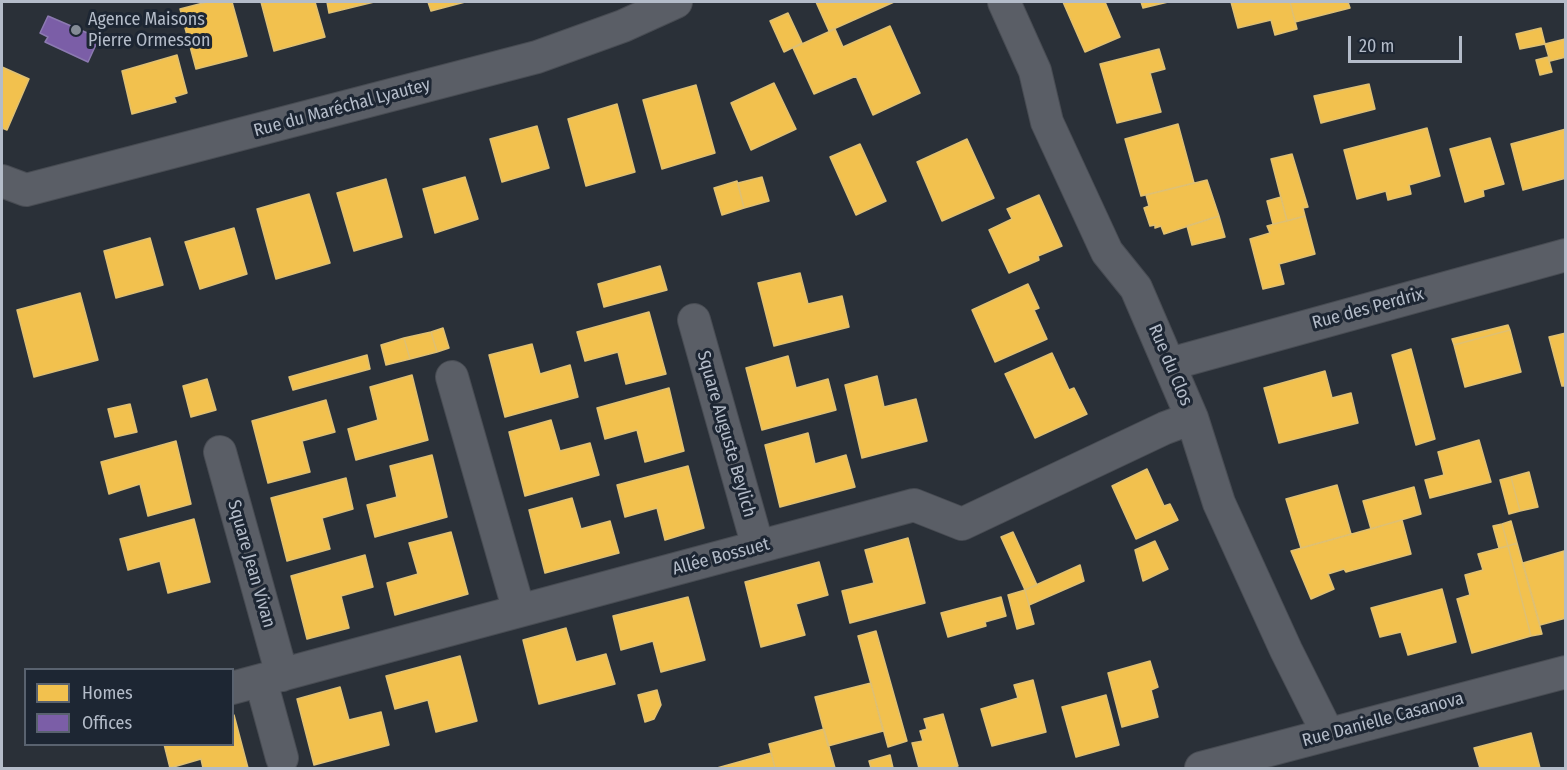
<!DOCTYPE html>
<meta charset="utf-8">
<style>
body{margin:0}
#map{position:relative;width:1567px;height:770px;overflow:hidden;background:#2a3038;font-family:"Fira Sans Condensed",sans-serif}
canvas{display:block}
.frame{position:absolute;inset:0;border:3px solid #b4bcc9;pointer-events:none}
.legend{position:absolute;left:24px;top:668px;width:210px;height:78px;box-sizing:border-box;background:#1d2633;border:2px solid #59626f;margin:0;padding:8px 10px;list-style:none;font-size:18px;color:#b4bcc9}
.legend li{display:flex;align-items:center;gap:12px;height:30px}
.legend b{width:30px;border:2px solid #59626f}
.scale{position:absolute;left:1348px;top:36px;width:114px;height:27px;box-sizing:border-box;border:3px solid #b4bcc9;border-top:0;padding-left:8px;font-size:18px;line-height:21px;white-space:nowrap;color:#b4bcc9;-webkit-text-stroke:4px #1d2633;paint-order:stroke}
</style>
<div id="map">
<canvas width="1567" height="770"></canvas>
<div class="frame"></div>
<ul class="legend">
<li><b style="height:16px;background:#f2c14e"></b>Homes</li>
<li><b style="height:16px;background:#7b5ea7"></b>Offices</li>
</ul>
<div class="scale">20 m</div>
</div>
<script>
const g = document.querySelector('canvas').getContext('2d');
g.lineJoin = 'round';
function fillPath(path, color) { g.fillStyle = color; g.fill(path, 'evenodd'); }
const poly = rows => new Path2D(rows.map(r => 'M' + r).join(''));
function trace(path, color, width, dash) { g.strokeStyle = color; g.lineWidth = width; g.lineCap = dash ? 'butt' : 'round'; g.setLineDash(dash || []); g.stroke(path); }
function write(font, color, halo, rows, align = 'center') {
  g.font = font + ' "Fira Sans Condensed",sans-serif'; g.lineWidth = 6; g.setLineDash([]); g.textBaseline = 'middle'; g.strokeStyle = halo; g.fillStyle = color; for (const [text, x, y, turn = 0] of rows) {
    g.save(); g.translate(x, y); g.rotate((+turn || 0) * Math.PI / 180); g.textAlign = isNaN(turn) ? turn : align; if (halo) g.strokeText(text, 0, 0); g.fillText(text, 0, 0); g.restore();
  }
}
const homes = poly([
 [207,2,232,2,247,56,196,69,180,9,207,2],
 [261,2,315,2,325,37,274,51,261,2],
 [327,2,374,2,329,13,327,2],
 [428,2,465,2,431,11,428,2],
 [816,2,894,2,829,31,816,2],
 [1063,2,1105,2,1120,37,1085,52,1063,2],
 [1141,2,1168,2,1143,8,1141,2],
 [1231,2,1290,2,1297,29,1275,35,1271,20,1238,28,1231,2],
 [1290,2,1348,2,1350,8,1295,22,1290,2],
 [788,13,802,43,784,52,770,21,788,13],
 [890,26,920,93,873,115,856,76,814,94,793,48,835,29,843,47,890,26],
 [1541,28,1545,44,1520,49,1516,34,1541,28],
 [1565,39,1566,57,1550,61,1545,44,1565,39],
 [1159,49,1165,69,1150,73,1161,112,1117,123,1100,64,1159,49],
 [177,55,187,93,174,97,176,102,132,114,122,71,177,55],
 [1548,57,1552,72,1540,75,1536,60,1548,57],
 [2,67,29,79,7,130,2,128,2,67],
 [774,83,796,129,751,150,731,103,774,83],
 [1369,84,1375,109,1321,123,1314,96,1369,84],
 [696,85,715,153,662,169,643,100,696,85],
 [617,104,635,172,586,186,568,119,617,104],
 [1178,124,1194,183,1141,196,1125,139,1178,124],
 [537,126,549,168,502,182,490,139,537,126],
 [1427,128,1440,176,1409,185,1411,194,1388,200,1386,191,1357,199,1344,150,1427,128],
 [1566,129,1566,178,1523,190,1511,144,1566,129],
 [1490,138,1504,184,1483,190,1484,196,1465,202,1450,149,1490,138],
 [967,139,994,198,942,221,917,162,967,139],
 [860,144,886,201,856,215,830,157,860,144],
 [1292,154,1308,207,1303,208,1305,216,1287,221,1271,159,1292,154],
 [465,177,478,219,435,233,423,189,465,177],
 [762,177,769,201,744,208,738,183,762,177],
 [386,179,402,237,354,251,337,193,386,179],
 [1207,180,1219,216,1164,234,1161,226,1155,228,1155,225,1150,226,1144,208,1149,206,1146,195,1207,180],
 [737,181,744,208,722,215,714,188,737,181],
 [309,194,330,263,276,279,257,209,309,194],
 [1039,195,1062,246,1038,256,1039,260,1009,273,989,230,1012,219,1007,209,1039,195],
 [1281,197,1287,221,1273,224,1267,201,1281,197],
 [1219,216,1225,237,1192,245,1187,226,1219,216],
 [1305,216,1315,254,1279,264,1284,284,1263,289,1250,239,1270,233,1267,226,1305,216],
 [234,228,247,274,200,289,185,242,234,228],
 [150,238,163,285,116,298,104,251,150,238],
 [660,266,667,290,604,307,598,284,660,266],
 [800,273,808,304,842,296,849,327,774,346,758,283,800,273],
 [1028,284,1039,308,1034,310,1047,339,995,362,972,310,1028,284],
 [80,293,98,360,34,377,17,310,80,293],
 [649,312,666,374,626,384,618,352,585,361,577,332,649,312],
 [1508,325,1510,330,1454,345,1452,339,1508,325],
 [443,328,449,348,437,352,431,332,443,328],
 [1510,330,1521,372,1465,387,1454,345,1510,330],
 [431,332,437,352,410,359,404,338,431,332],
 [1566,333,1566,386,1562,386,1549,337,1566,333],
 [404,338,410,359,386,365,381,345,404,338],
 [532,344,540,374,570,365,578,397,505,417,489,355,532,344],
 [1411,349,1435,439,1416,445,1392,355,1411,349],
 [1052,353,1069,390,1074,388,1087,414,1035,438,1005,374,1052,353],
 [367,355,370,369,293,390,289,377,367,355],
 [788,356,796,388,828,379,836,410,762,430,746,368,788,356],
 [1325,371,1332,398,1351,393,1358,423,1279,443,1264,388,1325,371],
 [412,375,428,440,356,460,348,429,378,420,370,387,412,375],
 [877,376,884,407,916,399,927,441,862,458,845,385,877,376],
 [207,379,216,410,191,417,183,386,207,379],
 [669,388,684,451,645,462,637,430,605,439,597,408,669,388],
 [326,400,335,432,302,441,310,472,268,483,252,421,326,400],
 [130,404,137,432,115,437,108,409,130,404],
 [551,420,560,451,590,443,599,475,525,496,509,432,551,420],
 [808,433,815,464,846,455,855,487,780,507,765,445,808,433],
 [1479,440,1491,482,1430,498,1425,480,1444,475,1438,452,1479,440],
 [176,441,191,504,148,516,140,484,109,494,101,462,176,441],
 [432,455,447,517,375,537,367,505,397,497,390,466,432,455],
 [688,466,704,528,665,540,657,508,625,517,617,485,688,466],
 [1147,469,1164,506,1170,504,1178,520,1136,539,1112,486,1147,469],
 [1529,472,1538,507,1520,511,1511,477,1529,472],
 [1511,477,1520,511,1509,514,1500,480,1511,477],
 [346,478,353,509,322,518,330,549,287,561,271,498,346,478],
 [1337,485,1351,534,1301,548,1286,499,1337,485],
 [1414,487,1421,514,1371,529,1363,501,1414,487],
 [572,498,581,529,610,521,619,553,545,573,529,510,572,498],
 [194,519,210,582,168,593,160,561,128,570,120,539,194,519],
 [1402,520,1411,554,1346,572,1344,569,1328,574,1334,589,1311,599,1291,551,1402,520],
 [1511,521,1517,543,1508,546,1502,524,1511,521],
 [1502,524,1508,546,1499,548,1493,526,1502,524],
 [451,532,468,594,395,615,387,583,418,574,409,543,451,532],
 [1013,532,1037,585,1025,590,1001,537,1013,532],
 [908,538,925,603,850,623,842,591,874,583,865,550,908,538],
 [1155,541,1168,569,1143,581,1135,550,1155,541],
 [1517,543,1542,634,1531,636,1508,546,1517,543],
 [1508,546,1531,636,1472,653,1457,599,1470,595,1465,575,1483,570,1478,554,1508,546],
 [1564,551,1566,618,1540,625,1523,563,1564,551],
 [365,555,373,587,341,596,349,628,307,639,291,576,365,555],
 [819,562,828,595,796,604,805,635,761,647,745,582,819,562],
 [1080,565,1084,581,1029,605,1025,590,1080,565],
 [1442,589,1456,642,1408,655,1401,632,1380,637,1371,608,1442,589],
 [1025,590,1034,624,1017,629,1008,595,1025,590],
 [688,597,705,660,661,672,653,641,621,650,613,616,688,597],
 [1001,597,1006,616,985,622,986,626,948,637,941,613,1001,597],
 [566,628,576,662,606,654,615,684,539,704,523,640,566,628],
 [876,631,907,741,888,747,858,636,876,631],
 [460,656,477,721,436,732,428,700,395,709,386,676,460,656],
 [1150,661,1158,687,1151,690,1158,717,1122,727,1108,673,1150,661],
 [1033,680,1046,732,992,746,981,709,1018,698,1014,685,1033,680],
 [871,683,883,731,828,746,815,697,871,683],
 [340,687,349,720,381,712,389,745,314,765,297,699,340,687],
 [657,690,661,705,654,719,645,722,638,695,657,690],
 [1106,695,1119,745,1076,757,1062,707,1106,695],
 [943,714,958,766,950,768,919,768,912,743,923,741,920,731,927,729,924,719,943,714],
 [232,715,234,715,248,768,203,768,201,759,170,768,164,744,232,744,232,715],
 [824,729,835,768,775,768,769,744,824,729],
 [1531,733,1540,768,1480,768,1474,748,1531,733],
 [771,753,775,768,717,768,771,753],
 [890,755,893,768,871,768,869,761,890,755]
]);
fillPath(homes, '#f2c14e');
trace(homes, '#dfc073', 1.5);
const offices = poly([
 [48,16,99,38,88,62,45,42,48,37,40,33,48,16]
]);
fillPath(offices, '#7b5ea7');
trace(offices, '#8c7ab1', 1.5);
const minor = poly([
 [1004,2,1035,71,1047,122,1107,252,1136,288,1192,418,1219,503,1286,650,1328,734],
 [2,181,26,190,537,57,623,26,676,2],
 [694,320,758,547],
 [1170,364,1566,255],
 [452,377,519,611],
 [220,452,282,675],
 [261,681,282,758],
 [232,688,914,505,962,524,1165,428,1192,418],
 [1201,768,1566,672]
]);
trace(minor, '#484c53', 34);
trace(minor, '#5a5e66', 32);
for (const [x, y, r, color] of [
 [76,30,6,"#848b96"]
]) { const dot = new Path2D(); dot.arc(x, y, r, 0, 2 * Math.PI); g.fillStyle = color; g.fill(dot); trace(dot, '#1d2633', 2); }
write('18px', '#b4bcc9', '#1d2633', [
 ["Agence Maisons",88,20],
 ["Pierre Ormesson",88,41]
], 'left');
write('18px', '#b4bcc9', '#1d2633', [
 ["Rue du Maréchal Lyautey",342,108,-15],
 ["Rue des Perdrix",1368,309,-15],
 ["Rue du Clos",1170,365,67],
 ["Square Auguste Beylich",726,434,74],
 ["Allée Bossuet",721,557,-15],
 ["Square Jean Vivan",251,564,74],
 ["Rue Danielle Casanova",1383,720,-15]
]);
</script>
